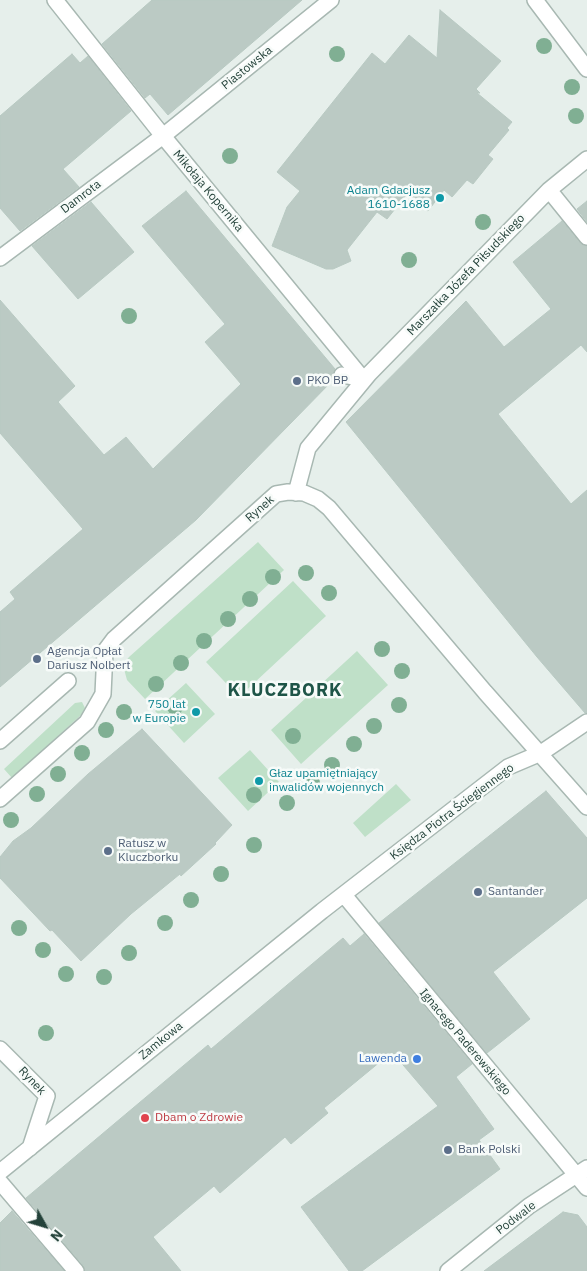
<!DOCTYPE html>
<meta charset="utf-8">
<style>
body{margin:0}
#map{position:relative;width:587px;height:1271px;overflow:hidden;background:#e6efeb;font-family:"IBM Plex Sans",sans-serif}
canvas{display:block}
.north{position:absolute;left:20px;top:1201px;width:50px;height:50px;-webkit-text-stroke:4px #f7fbf9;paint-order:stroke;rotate:129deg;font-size:14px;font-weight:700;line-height:20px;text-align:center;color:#24423a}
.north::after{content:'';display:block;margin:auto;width:18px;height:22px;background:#24423a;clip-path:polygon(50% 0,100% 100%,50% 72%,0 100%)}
</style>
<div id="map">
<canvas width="587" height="1271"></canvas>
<div class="north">N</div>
</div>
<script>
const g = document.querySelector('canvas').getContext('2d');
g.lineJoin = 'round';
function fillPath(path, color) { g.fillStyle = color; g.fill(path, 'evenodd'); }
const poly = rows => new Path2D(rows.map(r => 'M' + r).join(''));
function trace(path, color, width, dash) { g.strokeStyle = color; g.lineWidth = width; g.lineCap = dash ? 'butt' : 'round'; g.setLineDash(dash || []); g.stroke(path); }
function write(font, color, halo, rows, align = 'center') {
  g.font = font + ' "IBM Plex Sans",sans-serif'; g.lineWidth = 5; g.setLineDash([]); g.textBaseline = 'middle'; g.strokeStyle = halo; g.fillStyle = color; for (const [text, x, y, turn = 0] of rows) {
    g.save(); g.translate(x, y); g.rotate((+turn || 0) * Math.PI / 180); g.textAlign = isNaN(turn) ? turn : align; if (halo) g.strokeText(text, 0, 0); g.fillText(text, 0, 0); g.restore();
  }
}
fillPath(poly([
 [258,542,284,570,145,699,127,680,124,669,125,662,129,657],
 [293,581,326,616,239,697,206,662],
 [357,651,388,685,301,764,271,730],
 [186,683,215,714,184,743,155,711],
 [82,702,85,708,81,715,12,778,4,769,75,703],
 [250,750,279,782,248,811,218,778],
 [396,784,411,800,365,837,353,823]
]), '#bfe0c8');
const building = poly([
 [152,0,302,0,168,115,150,94,145,98,102,44,152,0],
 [440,10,501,61,476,89,480,93,477,93,512,122,507,128,509,130,488,155,493,159,473,184,467,180,452,197,444,190,428,211,407,194,387,219,377,212,347,250,351,261,333,269,326,269,272,246,287,207,300,191,277,172,372,53,385,64,409,35,437,58,440,10],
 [72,54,80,63,88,56,131,111,63,169,79,187,20,231,0,208,0,116,72,54],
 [186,191,335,369,333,374,334,379,196,520,0,687,0,612,15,599,10,592,83,529,0,433,0,300,75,386,58,402,104,455,126,437,153,469,241,384,205,342,225,324,142,226,186,191],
 [587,201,587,222,577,209,587,201],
 [91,202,134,252,78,299,32,246,91,202],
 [562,221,580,243,587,246,587,352,581,345,498,414,571,504,587,490,587,713,585,713,537,657,346,422,466,301,504,347,551,309,513,262,562,221],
 [142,729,232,825,215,843,216,844,181,876,180,874,131,914,81,961,52,930,50,931,0,878,0,857,13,841,31,828,88,774,142,729],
 [546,791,587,838,587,898,493,972,530,1019,487,1053,379,923,546,791],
 [364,934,472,1064,456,1077,494,1129,479,1140,500,1169,362,1271,349,1271,301,1207,438,1106,392,1052,324,1108,328,1113,291,1144,285,1137,220,1193,214,1186,153,1237,181,1271,85,1271,83,1265,26,1198,208,1045,211,1049,343,938,350,946,364,934],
 [12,1211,64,1271,0,1271,0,1223,12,1211],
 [563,1212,578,1215,587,1227,587,1271,484,1271,563,1212]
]);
fillPath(building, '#bbcac4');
trace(building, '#b8c9c2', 1);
const lane = poly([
 [163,136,363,379]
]);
const street = poly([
 [55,0,163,136],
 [535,0,587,69],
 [549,190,587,237],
 [0,258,163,136,331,0],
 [342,375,363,379,369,374,549,190,587,159],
 [296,493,308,448,369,374],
 [0,741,68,681],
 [0,799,87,722,103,694,105,651,114,639,276,494,288,492,304,493,318,499,329,508,485,692,587,807],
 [344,895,587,1188],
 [0,1049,47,1096,30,1148],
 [0,1172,322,911,508,767,541,753,587,722],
 [0,1182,76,1271],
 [448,1271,529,1206,587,1168]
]);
trace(lane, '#a8b8b2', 18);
trace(street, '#a8b8b2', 18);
trace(lane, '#fff', 15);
trace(street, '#fff', 15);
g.fillStyle = '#80af93';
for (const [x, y] of [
 [544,46],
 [337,54],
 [572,87],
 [576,116],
 [230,156],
 [483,222],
 [409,260],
 [129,316],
 [306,573],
 [273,577],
 [329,593],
 [250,599],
 [228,619],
 [204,641],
 [382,649],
 [181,663],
 [402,671],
 [156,684],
 [399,705],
 [175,707],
 [124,712],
 [374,726],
 [106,730],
 [293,736],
 [354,744],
 [82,753],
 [332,765],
 [58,774],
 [312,783],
 [37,794],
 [254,795],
 [287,803],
 [11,820],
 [254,845],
 [221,874],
 [191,900],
 [165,923],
 [19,928],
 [43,950],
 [129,953],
 [66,974],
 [104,977],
 [46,1033]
]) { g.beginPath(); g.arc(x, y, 8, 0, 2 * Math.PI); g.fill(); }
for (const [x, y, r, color] of [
 [440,198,5,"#0f9aa8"],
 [297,381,5,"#5c6f8a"],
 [37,659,5,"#5c6f8a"],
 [196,712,5,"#0f9aa8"],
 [259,781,5,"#0f9aa8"],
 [108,851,5,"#5c6f8a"],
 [478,892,5,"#5c6f8a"],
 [417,1059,5,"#3f7fe0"],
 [145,1118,5,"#e0444e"],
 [448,1150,5,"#5c6f8a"]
]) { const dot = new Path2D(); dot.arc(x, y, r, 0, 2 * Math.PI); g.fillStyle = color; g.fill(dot); trace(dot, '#f7fbf9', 2); }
write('12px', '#24423a', '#f7fbf9', [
 ["Piastowska",247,68,-39],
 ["Mikołaja Kopernika",208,191,50],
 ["Damrota",81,197,-37],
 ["Marszałka Józefa Piłsudskiego",466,275,-46],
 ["Rynek",260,509,-41],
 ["Księdza Piotra Ściegiennego",452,812,-37],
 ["Zamkowa",161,1041,-39],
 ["Ignacego Paderewskiego",465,1042,50],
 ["Rynek",32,1081,47],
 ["Podwale",516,1218,-37]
]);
write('12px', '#0d838f', '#f7fbf9', [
 ["Adam Gdacjusz",430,191],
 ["1610-1688",430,205],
 ["750 lat",186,705],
 ["w Europie",186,719],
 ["Głaz upamiętniający",269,774,"left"],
 ["inwalidów wojennych",269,788,"left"]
], 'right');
write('12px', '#4e5e75', '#f7fbf9', [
 ["PKO BP",307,381],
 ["Agencja Opłat",47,652],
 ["Dariusz Nolbert",47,666],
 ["Ratusz w",118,844],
 ["Kluczborku",118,858],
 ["Santander",488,892],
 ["Bank Polski",458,1150]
], 'left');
write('12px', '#366cbe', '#f7fbf9', [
 ["Lawenda",407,1059]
], 'right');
write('12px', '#be3a42', '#f7fbf9', [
 ["Dbam o Zdrowie",155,1118]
], 'left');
g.letterSpacing = '1px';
write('bold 18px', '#1f5548', '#f7fbf9', [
 ["KLUCZBORK",285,691]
]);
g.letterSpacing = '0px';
</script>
